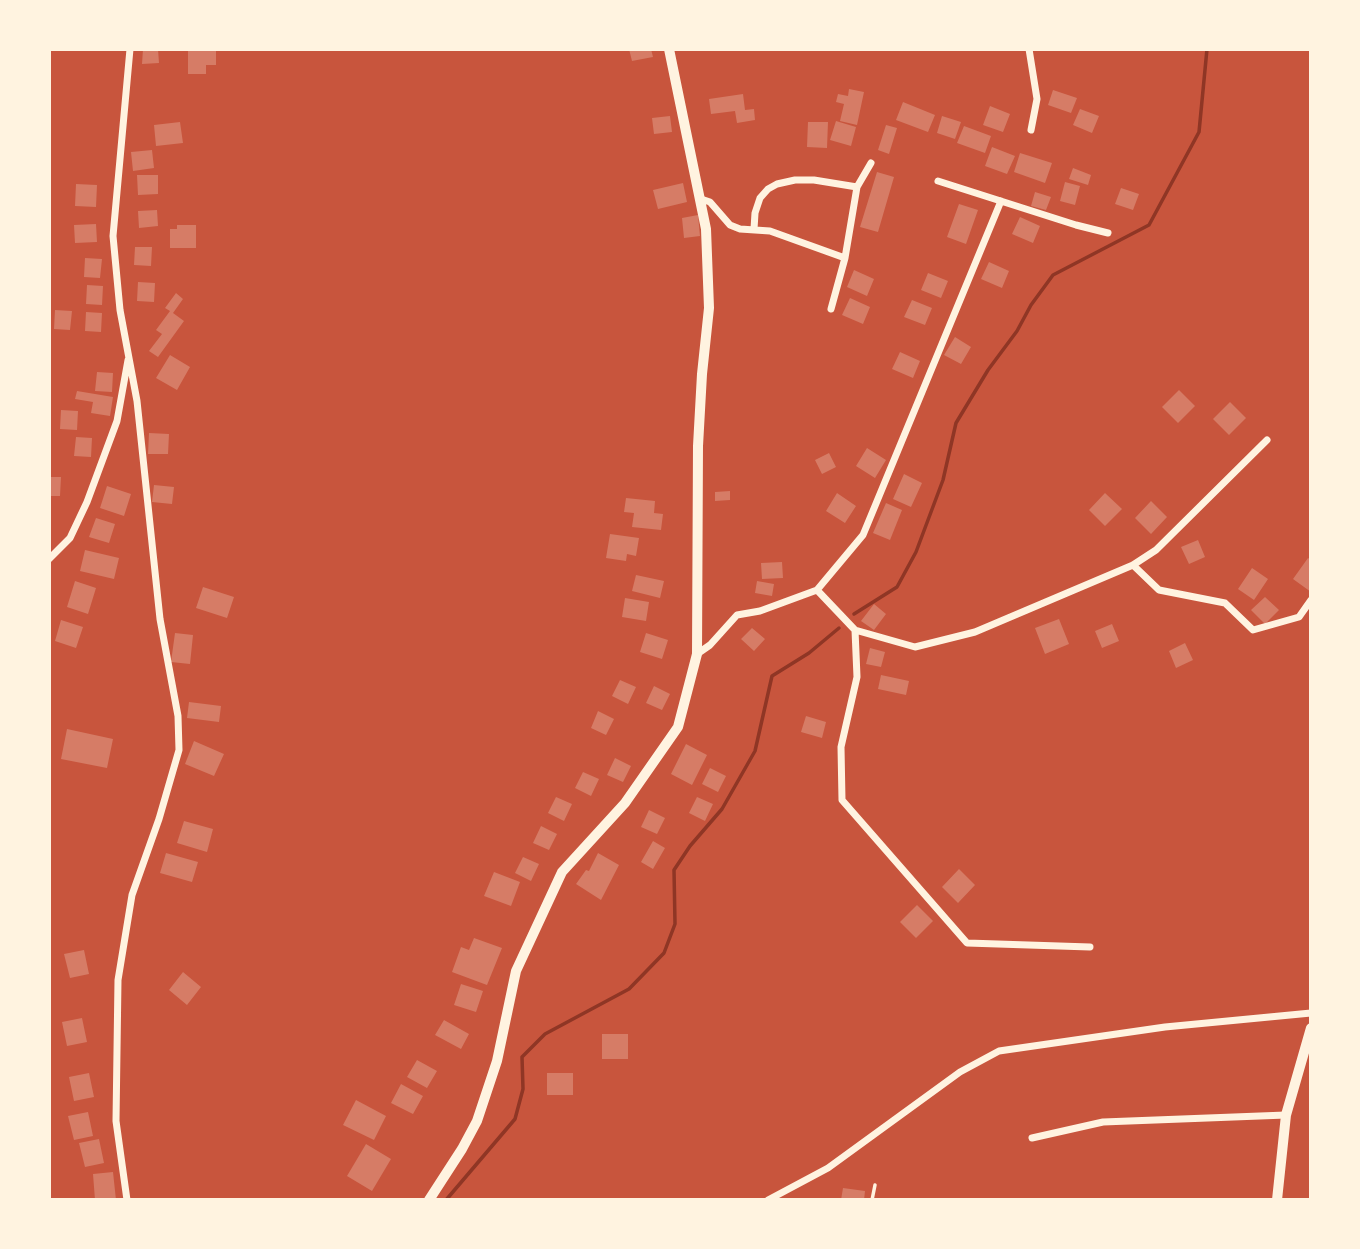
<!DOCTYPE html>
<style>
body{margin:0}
#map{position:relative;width:1360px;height:1249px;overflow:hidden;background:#c8553d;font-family:Lato,sans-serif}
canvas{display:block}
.frame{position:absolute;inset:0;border:51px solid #fff3e0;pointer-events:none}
</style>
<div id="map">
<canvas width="1360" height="1249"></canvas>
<div class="frame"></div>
</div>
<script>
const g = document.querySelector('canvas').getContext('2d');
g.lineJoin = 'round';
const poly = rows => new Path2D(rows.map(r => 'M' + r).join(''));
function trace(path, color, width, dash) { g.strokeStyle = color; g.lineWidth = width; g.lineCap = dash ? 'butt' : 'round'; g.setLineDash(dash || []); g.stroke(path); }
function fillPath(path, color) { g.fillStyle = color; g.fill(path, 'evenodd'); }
trace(poly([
 [854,614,897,587,916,552,943,480,956,423,988,370,1017,331,1031,305,1053,275,1149,225,1199,132,1207,49],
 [446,1200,515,1119,523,1089,522,1057,545,1034,629,989,664,953,675,924,674,870,690,846,722,809,755,751,772,676,809,653,839,628]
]), '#8f3625', 3.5);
fillPath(poly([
 [143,49,158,49,159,63,142,64],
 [188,49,216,49,216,65,206,65,206,74,188,74],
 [629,49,651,49,653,57,632,61],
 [849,89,864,92,857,125,840,121,844,104,836,102,838,94,848,96],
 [1053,90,1077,98,1071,113,1048,105],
 [743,94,745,110,754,109,755,120,737,123,735,111,711,114,709,99],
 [903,102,935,115,928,132,896,120],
 [990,106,1010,114,1003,132,983,125],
 [1080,109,1099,116,1092,133,1073,125],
 [670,116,672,132,654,134,652,118],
 [942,116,961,122,955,139,937,133],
 [836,121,856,127,851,146,830,140],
 [180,122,183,143,156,146,154,125],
 [808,122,828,122,827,148,807,147],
 [886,125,897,128,889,154,878,150],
 [964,126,991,136,985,153,957,143],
 [992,147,1015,156,1007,174,985,166],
 [152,150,154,168,133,171,131,152],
 [1020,153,1052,163,1045,183,1014,172],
 [1073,168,1091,175,1088,185,1069,179],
 [877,172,894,177,878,232,860,227],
 [137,175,158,175,158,194,138,195],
 [1065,182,1080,186,1075,205,1060,201],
 [683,183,687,202,658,209,653,190],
 [76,184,97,185,96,207,75,206],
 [1121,188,1139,194,1133,210,1115,204],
 [1035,192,1051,197,1046,210,1031,206],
 [959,204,978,210,966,244,947,237],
 [157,210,158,226,139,228,138,211],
 [698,215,700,236,684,238,682,218],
 [1020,217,1040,226,1033,243,1012,234],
 [96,224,97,242,75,243,74,225],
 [177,225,196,225,196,248,170,248,170,229,177,229],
 [135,247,152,247,151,266,134,265],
 [85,258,102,259,100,278,84,277],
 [989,262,1009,271,1002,288,981,279],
 [854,270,874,279,867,296,847,287],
 [928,273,948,281,941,298,921,290],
 [138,282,155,283,154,302,137,301],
 [87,285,103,286,102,305,86,304],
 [176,293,183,299,173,313,184,321,158,357,149,351,162,334,156,330,170,311,165,308],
 [850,298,870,307,863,324,842,315],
 [912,300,932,308,925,325,904,317],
 [55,310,72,311,70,330,54,329],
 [86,312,102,313,101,332,85,331],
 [955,337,971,347,961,364,944,355],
 [900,352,920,361,913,378,892,369],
 [170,355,190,367,177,390,156,378],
 [97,372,113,373,112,392,95,391],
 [1179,390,1195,406,1178,423,1162,407],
 [77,391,113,397,110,416,91,413,93,402,75,399],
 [1230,402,1246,418,1229,435,1213,419],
 [61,410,78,411,77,430,60,429],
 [149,433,169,434,168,454,148,454],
 [76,437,92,438,91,457,74,456],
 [867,448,886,460,875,478,856,466],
 [829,453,836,467,822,474,815,460],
 [904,474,922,483,911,507,893,499],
 [49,477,61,477,60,496,49,496],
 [154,485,174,487,172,504,152,502],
 [107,486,131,494,124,516,100,508],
 [730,491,730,500,715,501,715,492],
 [837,493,856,506,845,523,826,511],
 [1105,493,1122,509,1105,526,1089,510],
 [626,498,655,501,654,513,663,514,661,530,632,527,634,513,624,512],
 [1151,501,1167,517,1151,534,1135,518],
 [886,503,902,510,890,540,873,533],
 [96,518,115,524,109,543,89,537],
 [610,534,639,538,636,556,627,554,626,561,606,558],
 [1198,540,1205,557,1189,564,1181,547],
 [85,550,119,558,114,579,80,571],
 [1308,558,1311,560,1311,592,1293,579],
 [782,562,783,578,762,579,761,563],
 [1252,568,1268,579,1254,600,1238,589],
 [636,575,664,581,660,598,632,591],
 [75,581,96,588,88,614,67,607],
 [757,581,774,584,772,596,755,593],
 [203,587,234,597,227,618,196,608],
 [1265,597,1279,610,1265,624,1251,610],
 [625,598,649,602,646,621,622,617],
 [874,604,886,614,874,630,861,621],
 [1059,619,1069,644,1045,654,1035,628],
 [61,620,83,627,76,648,55,641],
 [1112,624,1119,641,1102,648,1095,631],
 [752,628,765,639,754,651,741,639],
 [175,633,193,635,190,664,171,662],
 [646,633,668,640,662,659,640,652],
 [1185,643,1193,660,1176,668,1169,651],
 [870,648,885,652,881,667,866,664],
 [881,675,909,681,906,695,878,689],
 [620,680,636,687,628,704,612,696],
 [654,686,670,694,662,710,646,703],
 [189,702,221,706,219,722,187,718],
 [598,711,614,719,606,735,591,728],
 [806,716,826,722,822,738,801,732],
 [67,729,113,739,107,768,61,759],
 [194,741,224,754,214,776,185,764],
 [686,744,707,755,692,785,671,774],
 [615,758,631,766,623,782,607,775],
 [710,768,726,776,718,792,702,784],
 [583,772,599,779,591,796,575,788],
 [556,797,572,804,564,821,548,813],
 [697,797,713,804,705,821,689,813],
 [649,810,665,818,657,834,641,827],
 [184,821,213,829,207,852,177,843],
 [541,826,557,834,549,850,533,843],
 [653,841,665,848,653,869,641,862],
 [166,853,198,862,192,882,160,873],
 [598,853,619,865,601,900,576,884,586,870,589,871],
 [523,857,539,864,531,881,515,873],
 [959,869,975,885,958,903,942,887],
 [494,872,520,882,511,906,484,896],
 [917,905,933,921,916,938,900,922],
 [474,938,502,948,487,985,452,972,461,947,469,950],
 [84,950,89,974,70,978,64,954],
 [183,972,201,987,187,1005,169,990],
 [461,984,483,991,476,1012,454,1005],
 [82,1018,87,1042,67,1046,62,1022],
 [444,1020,469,1034,461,1049,435,1035],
 [602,1034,628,1034,628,1059,602,1059],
 [417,1060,437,1071,427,1088,407,1077],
 [89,1073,94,1097,74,1101,69,1077],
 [547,1073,573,1073,573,1095,547,1095],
 [401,1084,423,1096,413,1114,391,1103],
 [356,1100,386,1116,374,1140,343,1125],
 [88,1112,93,1136,74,1140,68,1116],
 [99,1139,104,1163,85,1167,79,1143],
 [366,1144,391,1159,372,1191,347,1176],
 [113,1172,116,1200,95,1200,93,1174],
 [843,1188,865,1191,864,1200,841,1200]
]), '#d67c66');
trace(poly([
 [872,1200,875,1185]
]), '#fff3e0', 3.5);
trace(poly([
 [1029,49,1037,99,1031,130],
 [938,181,1076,225,1108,233],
 [701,199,710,202,730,225,740,229,770,231,845,258],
 [754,229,755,213,760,198,768,189,777,184,795,180,814,180,857,187],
 [831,309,845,258,857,187,871,163],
 [49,559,70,538,87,502,117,421,128,360],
 [1133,565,1159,590,1225,603,1253,630,1299,617,1311,600],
 [817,590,855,630,915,647,975,632,1133,565,1156,550,1267,440],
 [855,630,857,677,841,747,842,800,967,943,1090,947],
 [697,654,710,645,737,615,760,611,817,590,863,535,1001,201],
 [1032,1138,1103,1122,1286,1115],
 [127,1200,116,1121,118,980,132,895,159,819,179,750,178,716,160,619,137,401,120,310,113,236,130,49],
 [768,1200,828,1168,960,1072,999,1051,1165,1027,1311,1013]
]), '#fff3e0', 7);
trace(poly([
 [429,1200,462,1149,477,1121,497,1061,516,971,562,872,625,803,678,727,697,654,698,446,702,374,709,308,706,229,669,49],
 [1277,1200,1286,1115,1311,1028]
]), '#fff3e0', 10);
</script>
